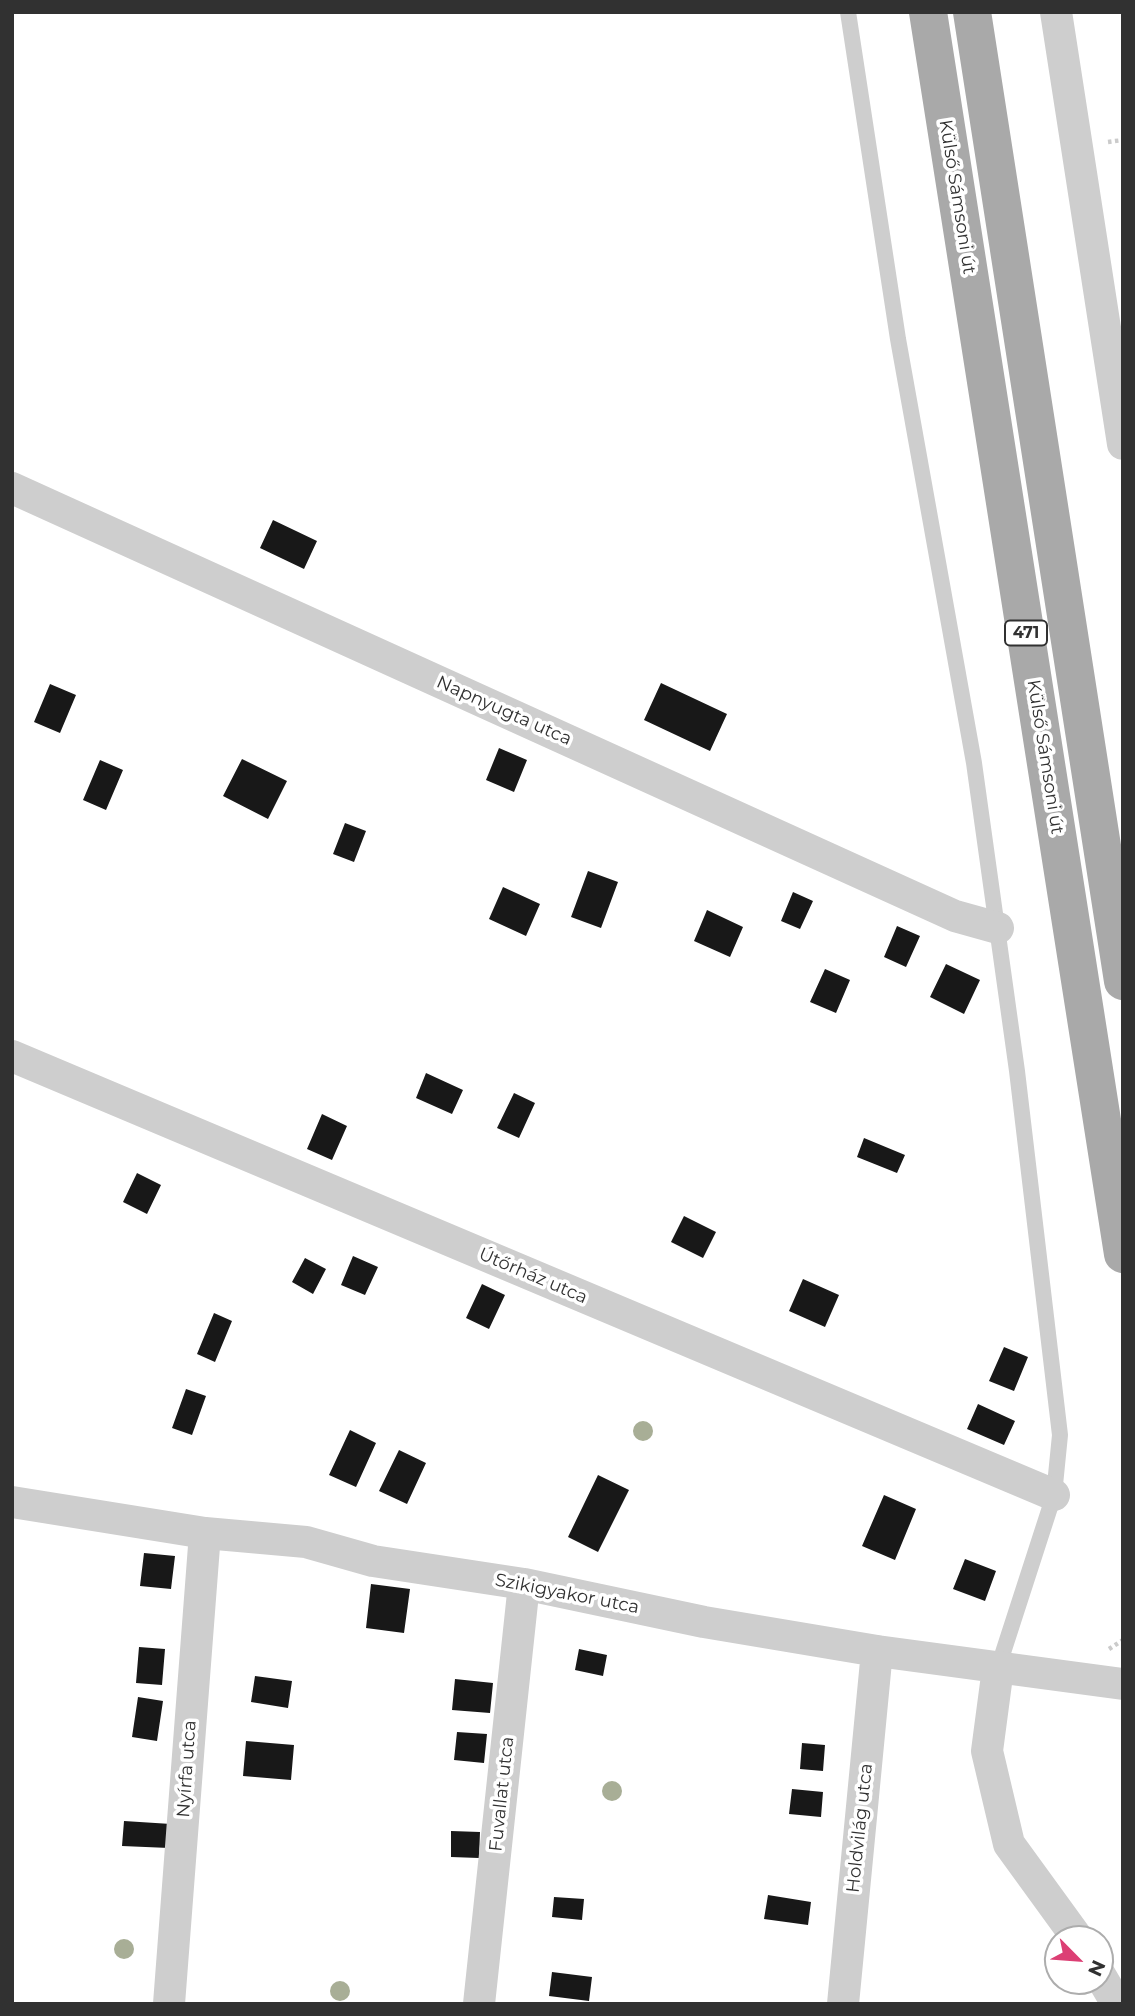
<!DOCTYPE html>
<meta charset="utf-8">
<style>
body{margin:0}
#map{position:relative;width:1135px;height:2016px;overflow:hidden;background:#fff;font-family:Montserrat,sans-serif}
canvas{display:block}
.frame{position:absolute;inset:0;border:14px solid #313131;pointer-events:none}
.north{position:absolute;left:1044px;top:1925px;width:70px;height:70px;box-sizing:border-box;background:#fff;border:2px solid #adadad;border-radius:50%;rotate:115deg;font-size:19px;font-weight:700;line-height:28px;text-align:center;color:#313131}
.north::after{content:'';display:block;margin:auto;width:24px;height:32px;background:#dc3f74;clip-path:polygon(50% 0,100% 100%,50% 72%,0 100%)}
</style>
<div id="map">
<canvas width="1135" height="2016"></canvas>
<div class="frame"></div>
<div class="north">N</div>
</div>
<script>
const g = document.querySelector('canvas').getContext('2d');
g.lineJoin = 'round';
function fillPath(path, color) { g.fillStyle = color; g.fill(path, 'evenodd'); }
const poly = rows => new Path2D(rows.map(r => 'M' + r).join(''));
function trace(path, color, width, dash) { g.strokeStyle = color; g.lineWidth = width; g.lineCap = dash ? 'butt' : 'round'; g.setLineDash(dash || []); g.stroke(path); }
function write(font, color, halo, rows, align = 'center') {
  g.font = font + ' Montserrat,sans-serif'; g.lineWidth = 7; g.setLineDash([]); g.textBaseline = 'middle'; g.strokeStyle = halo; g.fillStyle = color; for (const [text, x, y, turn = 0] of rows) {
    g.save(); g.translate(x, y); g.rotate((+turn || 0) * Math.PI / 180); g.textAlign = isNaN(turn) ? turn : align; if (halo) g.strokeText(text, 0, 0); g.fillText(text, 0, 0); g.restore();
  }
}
fillPath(poly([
 [273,520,317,541,304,569,260,548],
 [661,683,727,714,710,751,644,720],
 [50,684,76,695,60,733,34,722],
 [499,748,527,760,514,792,486,780],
 [242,759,287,781,268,819,223,796],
 [100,760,123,770,106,810,83,800],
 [345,823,366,831,354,862,333,854],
 [588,871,618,882,601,928,571,917],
 [503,887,540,904,526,936,489,919],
 [793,892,813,901,800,929,781,921],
 [707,910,743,927,730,957,694,941],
 [897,926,920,936,906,967,884,957],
 [946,964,980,980,964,1014,930,997],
 [825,969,850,980,836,1013,810,1002],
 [426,1073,463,1090,452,1114,416,1098],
 [514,1093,535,1103,519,1138,497,1128],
 [322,1114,347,1126,332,1160,307,1149],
 [864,1138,905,1155,897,1173,857,1157],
 [137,1173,161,1185,147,1214,123,1202],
 [684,1216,716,1232,703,1258,671,1242],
 [353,1256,378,1267,365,1295,341,1285],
 [305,1258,326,1269,313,1294,292,1282],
 [803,1279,839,1295,825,1327,789,1311],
 [482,1284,505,1295,489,1329,466,1318],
 [214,1313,232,1321,215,1362,197,1354],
 [1004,1347,1028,1357,1014,1391,989,1381],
 [186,1389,206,1396,192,1435,172,1428],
 [978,1404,1015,1421,1004,1445,967,1429],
 [350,1430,376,1443,356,1487,329,1475],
 [399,1450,426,1463,407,1504,379,1491],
 [598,1475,629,1490,598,1552,568,1537],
 [884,1495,916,1509,895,1560,862,1546],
 [144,1553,175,1556,171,1589,140,1586],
 [965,1559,996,1571,985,1601,953,1589],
 [371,1584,410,1589,404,1633,366,1628],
 [139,1647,165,1649,162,1685,136,1683],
 [579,1649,607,1655,603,1676,575,1670],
 [255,1676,292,1681,288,1708,251,1702],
 [455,1679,493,1683,490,1713,452,1710],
 [138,1697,163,1701,157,1741,132,1737],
 [457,1732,487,1734,484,1763,454,1760],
 [246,1741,294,1745,291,1780,243,1776],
 [802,1743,825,1745,823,1771,800,1769],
 [792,1789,823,1792,821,1817,789,1814],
 [124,1821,171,1824,169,1848,122,1846],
 [451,1831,480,1832,479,1858,451,1857],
 [768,1895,811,1902,808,1925,764,1919],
 [554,1897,584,1899,582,1920,552,1917],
 [552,1972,592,1977,589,2001,549,1996]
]), '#181818');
trace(poly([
 [1108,142,1123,140],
 [1109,1649,1123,1640]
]), '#cbcbcb', 4.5, [3.5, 3.5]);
trace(poly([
 [848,12,898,339,974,763,1017,1071,1060,1435,1054,1495,998,1668]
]), '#cecece', 16);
trace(poly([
 [1056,12,1123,444],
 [12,488,955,916,998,928],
 [12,1056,1054,1495],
 [12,1502,205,1533,306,1542,373,1561,524,1584,704,1622,877,1651,1123,1684],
 [998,1668,987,1751,1009,1844,1078,1939],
 [1100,1975,1117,2004],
 [169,2004,205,1533],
 [479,2004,524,1584],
 [843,2004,877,1651]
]), '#cecece', 32);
trace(poly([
 [928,12,1123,1254],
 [972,12,1123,981]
]), '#a9a9a9', 38);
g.fillStyle = '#a8ae96';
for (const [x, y] of [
 [643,1431],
 [612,1791],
 [124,1949],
 [340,1991]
]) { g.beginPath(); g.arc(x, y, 10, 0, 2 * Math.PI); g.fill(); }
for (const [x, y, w] of [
 [1026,633,42]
]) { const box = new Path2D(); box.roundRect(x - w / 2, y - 12.5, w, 25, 5); g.fillStyle = '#fff'; g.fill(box); trace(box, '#313131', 2); }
write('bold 16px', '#313131', null, [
 ["471",1026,633]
]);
write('18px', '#313131', '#fff', [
 ["Külső Sámsoni út",957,197,81],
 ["Napnyugta utca",504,711,24],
 ["Külső Sámsoni út",1045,757,81],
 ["Útőrház utca",533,1276,23],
 ["Szikigyakor utca",567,1594,11],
 ["Nyírfa utca",187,1769,-86],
 ["Fuvallat utca",502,1794,-84],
 ["Holdvilág utca",860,1828,-84]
]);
</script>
